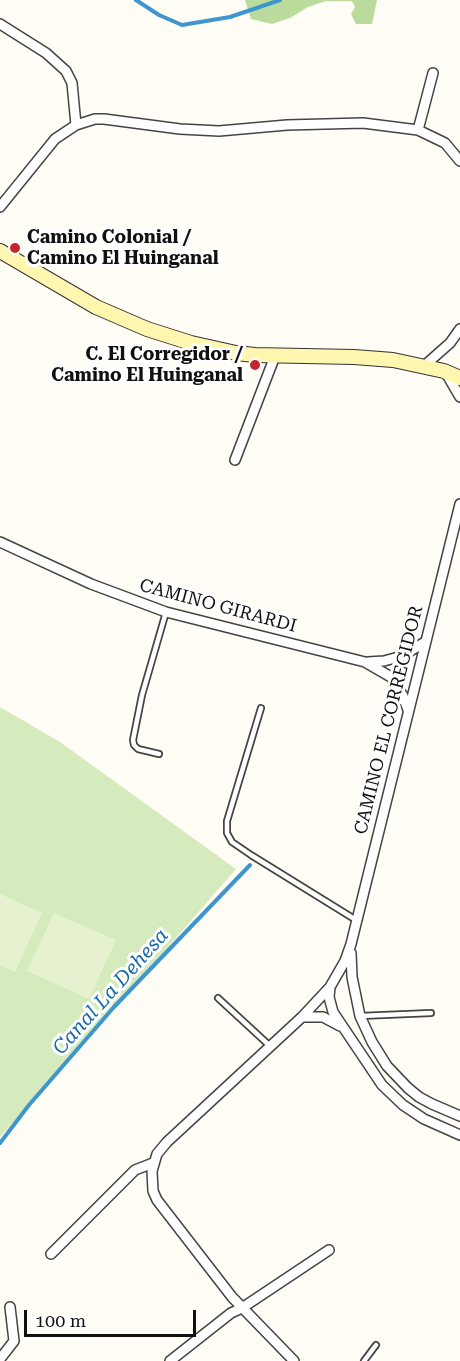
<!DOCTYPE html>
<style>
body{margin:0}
#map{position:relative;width:460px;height:1361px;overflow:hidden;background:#fffdf5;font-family:"Roboto Serif",serif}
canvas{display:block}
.scale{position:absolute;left:24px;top:1310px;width:172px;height:27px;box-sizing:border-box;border:3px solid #111;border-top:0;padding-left:8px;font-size:18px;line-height:21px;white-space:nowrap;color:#111;-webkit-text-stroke:4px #fff;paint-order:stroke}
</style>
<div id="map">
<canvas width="460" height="1361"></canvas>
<div class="scale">100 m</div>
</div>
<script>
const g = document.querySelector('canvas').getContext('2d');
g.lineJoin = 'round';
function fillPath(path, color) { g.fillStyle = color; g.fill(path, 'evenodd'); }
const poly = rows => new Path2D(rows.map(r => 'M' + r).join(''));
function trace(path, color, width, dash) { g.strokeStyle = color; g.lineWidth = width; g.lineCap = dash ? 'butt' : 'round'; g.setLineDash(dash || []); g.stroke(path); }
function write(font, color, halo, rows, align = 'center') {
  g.font = font + ' "Roboto Serif",serif'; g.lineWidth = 6; g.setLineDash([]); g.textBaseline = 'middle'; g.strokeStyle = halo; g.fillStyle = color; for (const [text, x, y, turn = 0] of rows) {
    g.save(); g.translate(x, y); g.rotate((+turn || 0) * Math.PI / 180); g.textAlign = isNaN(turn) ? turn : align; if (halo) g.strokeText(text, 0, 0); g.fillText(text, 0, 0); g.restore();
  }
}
fillPath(poly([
 [0,707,60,742,236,869,69,1061,0,1137]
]), '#d5ebbd');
fillPath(poly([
 [245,0,377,0,372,24,356,24,351,14,355,7,352,1,326,1,308,7,290,18,272,24,251,19]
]), '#b9dc9c');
fillPath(poly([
 [0,894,42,913,15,972,0,965],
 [54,913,116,940,89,999,27,971]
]), '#e6f2cf');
trace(poly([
 [136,0,159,15,182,25,230,17,280,0],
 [0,1143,29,1105,114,1007,250,865]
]), '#3f96cf', 4);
const lane = poly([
 [261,708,227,821,227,833,232,842,251,855,356,920],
 [159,754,138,749,134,745,133,740,142,695,166,612],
 [218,998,270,1046],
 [360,1016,431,1013],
 [364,1361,376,1345]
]);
const street = poly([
 [0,24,46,53,66,71,72,83,76,125],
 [418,130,433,73],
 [0,207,55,139,76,125,95,119,104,119,180,129,219,131,287,125,363,123,418,130,445,143,460,161],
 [424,366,450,343,460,329],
 [446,373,460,397],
 [235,460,275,356],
 [460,504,351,944,345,961,330,987,329,997,333,1012,382,1085,403,1105,424,1119,460,1135],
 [0,542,91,584,166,612,365,662,391,677,403,696,408,710],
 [368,662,384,661,402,656,425,642],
 [351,953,352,977,360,1016,372,1042,387,1066,408,1088,419,1097,432,1104,460,1116],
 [302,1017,323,1017,340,1026],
 [51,1254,135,1170,153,1163],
 [0,1359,14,1341,10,1307],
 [170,1361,231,1313,242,1308,329,1250],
 [294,1361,232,1297,157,1200,153,1191,152,1171,157,1154,167,1142,302,1017,329,988]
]);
const secondary = poly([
 [0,251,96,307,147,329,191,343,236,353,255,355,354,357,393,360,444,371,460,378]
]);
trace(lane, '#444', 8);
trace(street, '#444', 12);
trace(secondary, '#333', 16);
trace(lane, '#fff', 4.5);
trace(street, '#fff', 9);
trace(secondary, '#fff6b0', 14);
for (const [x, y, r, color] of [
 [15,248,6,"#c4262e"],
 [255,365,6,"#c4262e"]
]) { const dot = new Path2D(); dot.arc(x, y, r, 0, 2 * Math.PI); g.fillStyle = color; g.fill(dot); trace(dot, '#fff', 2); }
write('bold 18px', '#111', '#fff', [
 ["Camino Colonial /",27,238],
 ["Camino El Huinganal",27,259],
 ["C. El Corregidor /",243,355,"right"],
 ["Camino El Huinganal",243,376,"right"]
], 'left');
write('18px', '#111', '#fff', [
 ["CAMINO GIRARDI",218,606,15],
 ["CAMINO EL CORREGIDOR",389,720,-76]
]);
write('italic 20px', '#1768a6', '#fff', [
 ["Canal La Dehesa",111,992,-48]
]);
</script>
